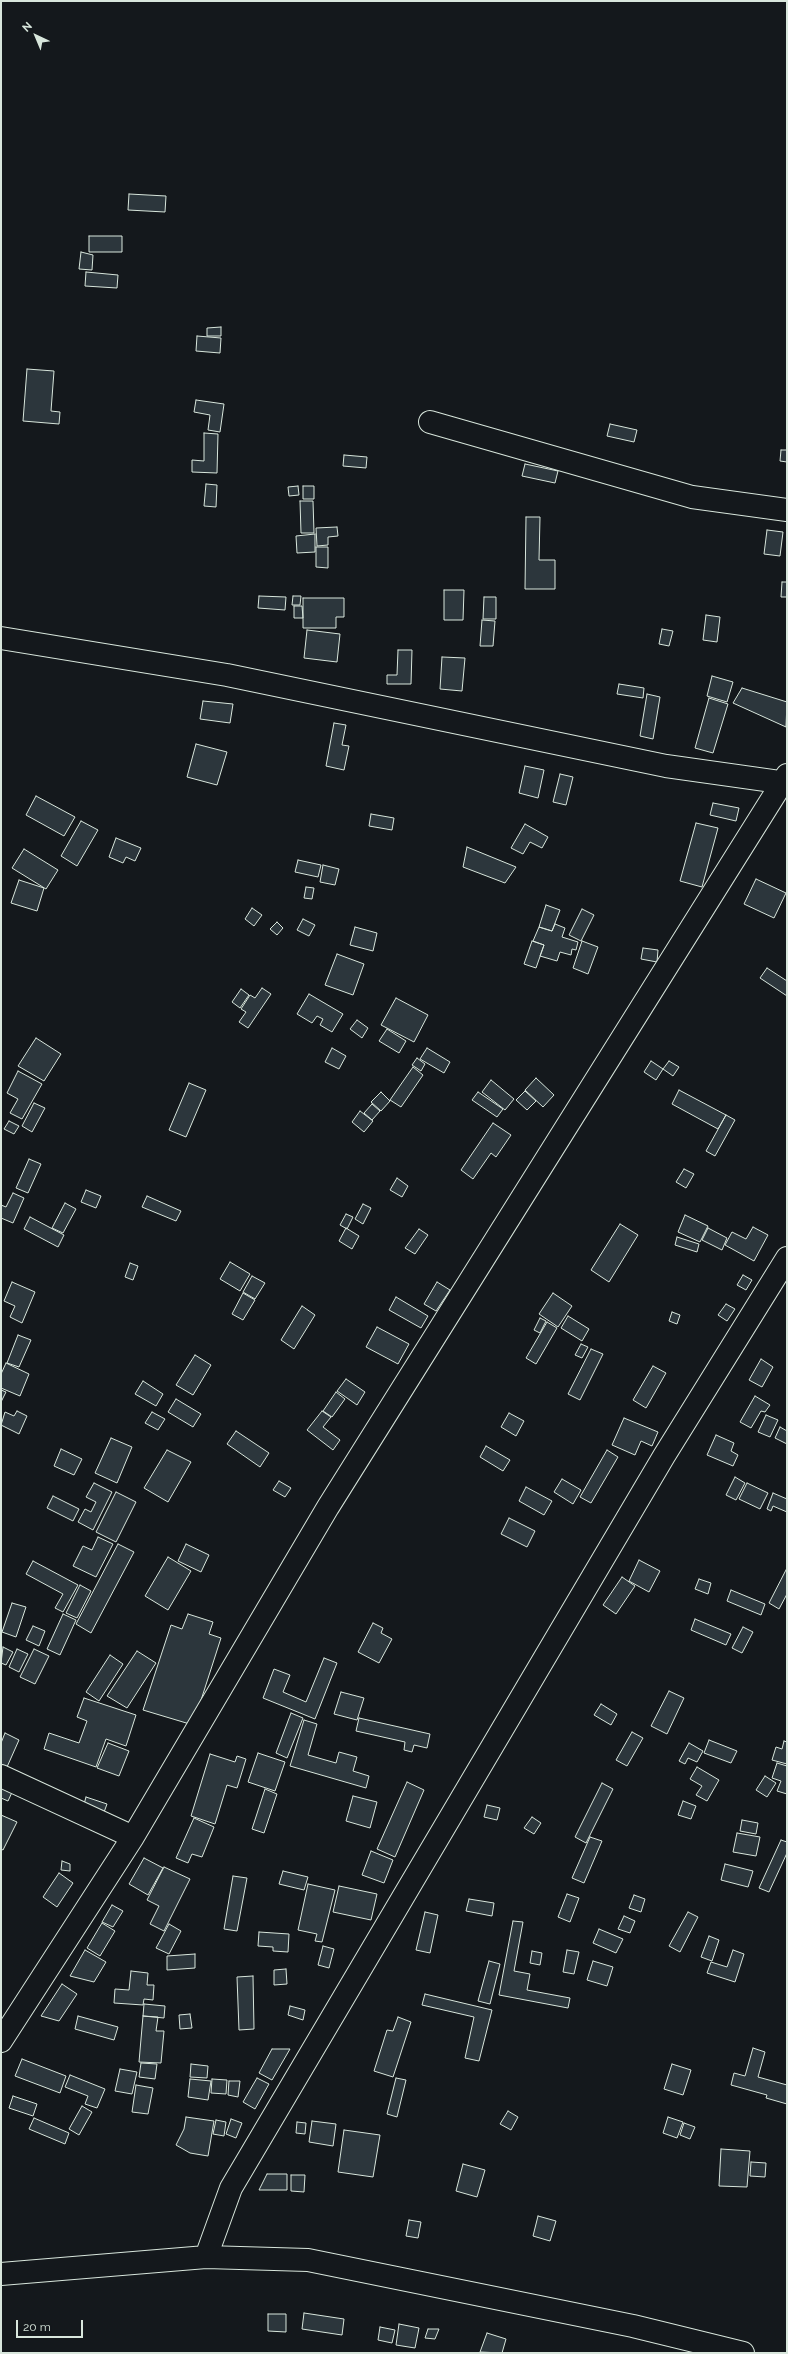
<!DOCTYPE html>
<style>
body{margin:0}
#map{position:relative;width:788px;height:2354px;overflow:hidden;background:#14181c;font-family:Raleway,sans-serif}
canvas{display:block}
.frame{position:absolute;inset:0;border:2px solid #d8e6dc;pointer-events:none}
.north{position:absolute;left:16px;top:16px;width:40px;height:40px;-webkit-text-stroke:3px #14181c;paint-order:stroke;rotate:316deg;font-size:11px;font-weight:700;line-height:16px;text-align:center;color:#d8e6dc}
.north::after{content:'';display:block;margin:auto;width:14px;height:18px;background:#d8e6dc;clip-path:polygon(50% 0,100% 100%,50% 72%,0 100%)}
.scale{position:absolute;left:16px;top:2320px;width:67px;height:18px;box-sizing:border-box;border:2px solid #d8e6dc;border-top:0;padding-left:5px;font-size:12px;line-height:14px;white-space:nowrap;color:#d8e6dc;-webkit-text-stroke:3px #14181c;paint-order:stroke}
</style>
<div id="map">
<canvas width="788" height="2354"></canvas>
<div class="frame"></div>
<div class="north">N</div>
<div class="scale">20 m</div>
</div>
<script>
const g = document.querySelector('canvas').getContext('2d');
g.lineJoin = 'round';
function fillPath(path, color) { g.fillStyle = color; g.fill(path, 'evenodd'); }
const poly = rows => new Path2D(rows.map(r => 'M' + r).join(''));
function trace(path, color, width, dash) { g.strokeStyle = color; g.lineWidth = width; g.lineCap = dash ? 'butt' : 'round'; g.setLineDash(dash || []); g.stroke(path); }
const building = poly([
 [129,194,166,196,165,212,128,210,129,194],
 [89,236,122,236,122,252,89,252,89,236],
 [81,252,93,255,92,270,79,269,81,252],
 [86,272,118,275,117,288,85,286,86,272],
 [221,327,221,336,207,336,207,328,221,327],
 [197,336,221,338,220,353,196,351,197,336],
 [27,369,54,371,51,411,60,412,59,424,23,421,27,369],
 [196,400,224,404,220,432,208,430,210,415,194,412,196,400],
 [610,424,637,430,634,442,607,436,610,424],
 [204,433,218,434,217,473,192,472,192,460,204,461,204,433],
 [781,450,787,450,787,462,780,461,781,450],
 [344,455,367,457,366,468,343,466,344,455],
 [525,464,558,471,555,483,522,476,525,464],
 [206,484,217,485,216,507,204,506,206,484],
 [298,486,299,495,289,496,288,487,298,486],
 [303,486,314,486,314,499,303,499,303,486],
 [300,501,313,501,314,533,301,533,300,501],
 [526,517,540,517,539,560,555,560,555,589,525,589,526,517],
 [337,527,338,536,328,537,328,545,317,546,316,528,337,527],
 [767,530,783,532,780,556,764,554,767,530],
 [315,534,315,552,297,553,296,536,315,534],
 [316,547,328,547,328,568,316,567,316,547],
 [782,582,787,582,787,597,781,597,782,582],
 [444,590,464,590,463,620,444,620,444,590],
 [259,596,286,597,285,610,258,608,259,596],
 [293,596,301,596,300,605,292,605,293,596],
 [484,597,496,597,496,619,483,619,484,597],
 [303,598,344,598,344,617,336,617,336,628,303,628,303,598],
 [294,606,302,606,303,618,294,618,294,606],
 [706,615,720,617,717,642,703,640,706,615],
 [482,620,495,621,493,646,480,646,482,620],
 [662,629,673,631,669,646,659,644,662,629],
 [307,630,340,634,337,662,304,658,307,630],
 [398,650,412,650,411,684,387,684,387,675,397,675,398,650],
 [442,657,465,658,462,691,440,689,442,657],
 [712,676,733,682,727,702,707,696,712,676],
 [619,684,644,688,643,698,617,694,619,684],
 [742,688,787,702,786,727,733,703,742,688],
 [647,694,660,697,653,739,640,736,647,694],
 [709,698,728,704,713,753,695,748,709,698],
 [203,701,233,704,230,723,200,719,203,701],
 [334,723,346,725,342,745,349,746,344,770,326,766,334,723],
 [196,744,227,752,217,785,187,777,196,744],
 [525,766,544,770,538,798,519,793,525,766],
 [560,774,573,777,566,805,553,802,560,774],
 [36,796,75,817,64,836,26,815,36,796],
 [713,803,739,808,736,821,710,815,713,803],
 [371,814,394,818,392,830,369,826,371,814],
 [81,821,98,830,77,866,61,856,81,821],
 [696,823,718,828,702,887,680,881,696,823],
 [525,824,548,837,542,848,530,842,523,854,511,848,525,824],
 [116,838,141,848,135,861,126,857,123,863,109,857,116,838],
 [467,847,516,867,505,883,463,867,467,847],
 [24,849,58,870,46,889,12,868,24,849],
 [298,860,321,865,318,877,295,872,298,860],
 [323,865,339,869,335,885,320,882,323,865],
 [756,879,786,893,774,918,744,904,756,879],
 [19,880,44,888,37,911,11,903,19,880],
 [306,887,314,888,312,899,304,898,306,887],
 [546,905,560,910,552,931,539,927,546,905],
 [252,908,262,915,254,926,245,919,252,908],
 [582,909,594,915,581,941,569,935,582,909],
 [303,919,315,925,309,936,297,930,303,919],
 [277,922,283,928,277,935,270,929,277,922],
 [555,924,565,928,562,937,578,942,576,950,572,949,571,955,560,952,557,961,540,956,544,945,533,941,539,927,552,931,555,924],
 [355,927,377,933,373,951,350,945,355,927],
 [532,941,544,945,536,968,524,964,532,941],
 [582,941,598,947,588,974,573,968,582,941],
 [643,948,658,950,657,962,641,959,643,948],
 [337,954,364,964,353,995,325,985,337,954],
 [767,968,787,981,787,996,760,978,767,968],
 [262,988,271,994,248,1028,239,1022,246,1012,241,1009,250,995,255,998,262,988],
 [241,989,249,995,240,1008,232,1002,241,989],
 [309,994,343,1014,332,1032,320,1025,323,1019,317,1016,312,1023,297,1014,309,994],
 [396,998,428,1015,414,1042,381,1025,396,998],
 [357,1020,368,1028,362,1038,350,1029,357,1020],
 [387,1029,406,1041,399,1053,379,1041,387,1029],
 [36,1038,61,1054,44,1081,18,1066,36,1038],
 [332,1048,346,1056,339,1069,325,1062,332,1048],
 [427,1048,450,1062,444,1073,420,1059,427,1048],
 [417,1058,425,1064,421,1071,412,1065,417,1058],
 [651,1061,663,1069,656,1080,644,1072,651,1061],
 [669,1061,679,1067,673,1076,663,1069,669,1061],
 [413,1067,423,1075,401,1107,390,1100,413,1067],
 [18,1071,42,1084,22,1119,10,1113,18,1099,7,1093,18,1071],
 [536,1078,554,1095,543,1107,525,1090,536,1078],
 [491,1080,514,1099,505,1110,482,1092,491,1080],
 [189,1083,206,1090,186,1137,169,1130,189,1083],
 [679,1090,726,1115,718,1129,672,1104,679,1090],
 [525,1091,536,1101,527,1110,516,1100,525,1091],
 [381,1092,390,1101,381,1111,371,1102,381,1092],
 [478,1092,503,1109,497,1117,472,1100,478,1092],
 [34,1103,45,1108,32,1132,22,1126,34,1103],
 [372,1104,380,1111,372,1120,364,1113,372,1104],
 [360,1111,373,1121,364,1132,352,1122,360,1111],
 [726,1115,735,1120,715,1156,706,1151,726,1115],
 [9,1121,19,1126,14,1134,4,1129,9,1121],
 [493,1123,511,1135,496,1157,491,1153,473,1179,461,1170,493,1123],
 [29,1159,41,1164,28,1193,16,1188,29,1159],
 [684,1169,694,1174,686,1188,676,1182,684,1169],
 [397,1178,408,1186,402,1197,390,1190,397,1178],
 [86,1190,101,1196,96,1208,81,1202,86,1190],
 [13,1193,24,1198,13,1223,1,1218,1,1205,6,1207,13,1193],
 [147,1196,181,1211,176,1221,142,1207,147,1196],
 [65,1203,76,1209,63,1233,52,1228,65,1203],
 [363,1204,371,1208,363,1224,355,1219,363,1204],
 [346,1214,353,1217,347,1229,340,1225,346,1214],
 [685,1215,708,1226,700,1242,678,1232,685,1215],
 [30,1217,64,1235,58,1247,24,1229,30,1217],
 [620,1224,638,1235,609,1282,591,1270,620,1224],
 [753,1227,768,1235,754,1261,725,1245,732,1232,746,1239,753,1227],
 [346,1228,359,1236,352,1249,339,1241,346,1228],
 [708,1228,727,1238,722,1250,702,1240,708,1228],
 [419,1229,428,1235,415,1254,405,1248,419,1229],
 [677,1237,699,1244,697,1252,675,1245,677,1237],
 [230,1262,250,1274,240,1291,220,1279,230,1262],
 [130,1263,138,1266,133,1280,125,1277,130,1263],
 [743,1275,752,1280,746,1290,737,1285,743,1275],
 [252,1276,265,1283,255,1299,243,1292,252,1276],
 [12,1282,35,1292,22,1323,10,1317,15,1306,4,1301,12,1282],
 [437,1282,450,1290,436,1311,424,1304,437,1282],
 [243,1293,255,1300,243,1320,232,1314,243,1293],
 [553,1293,572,1306,558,1327,539,1314,553,1293],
 [396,1297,428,1316,421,1328,389,1310,396,1297],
 [726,1304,735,1309,727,1321,718,1315,726,1304],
 [302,1306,315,1315,294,1349,281,1340,302,1306],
 [672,1312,680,1315,677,1324,669,1321,672,1312],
 [568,1316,589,1329,582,1341,561,1328,568,1316],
 [540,1318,546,1321,540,1333,534,1330,540,1318],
 [547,1322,557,1328,536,1364,526,1358,547,1322],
 [377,1327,409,1344,398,1364,366,1347,377,1327],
 [18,1335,31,1340,19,1367,7,1363,18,1335],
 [581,1344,588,1347,582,1358,575,1355,581,1344],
 [591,1349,603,1354,580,1400,568,1394,591,1349],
 [195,1355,211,1365,193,1395,176,1385,195,1355],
 [761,1359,773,1367,762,1387,749,1380,761,1359],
 [6,1363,29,1374,20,1396,1,1388,1,1374,6,1363],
 [653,1366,666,1373,646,1408,633,1400,653,1366],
 [346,1379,365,1392,357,1405,337,1391,346,1379],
 [143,1381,163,1394,156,1406,135,1394,143,1381],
 [1,1390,6,1392,1,1402,1,1390],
 [336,1392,345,1399,332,1417,323,1411,336,1392],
 [755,1396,770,1405,765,1412,761,1411,751,1428,740,1422,755,1396],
 [176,1399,201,1414,193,1427,168,1412,176,1399],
 [17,1411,27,1416,19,1434,1,1425,5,1412,14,1416,17,1411],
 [322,1411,331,1417,323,1427,340,1440,333,1450,307,1430,322,1411],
 [152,1412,165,1419,158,1430,145,1423,152,1412],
 [509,1413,524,1421,516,1436,501,1427,509,1413],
 [766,1415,778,1420,770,1437,758,1432,766,1415],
 [624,1418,658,1432,652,1446,641,1441,635,1455,612,1445,624,1418],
 [780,1427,787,1431,787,1444,775,1438,780,1427],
 [236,1431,269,1453,260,1467,227,1444,236,1431],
 [716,1435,734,1443,731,1451,738,1455,733,1466,707,1455,716,1435],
 [111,1438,132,1447,117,1483,95,1473,111,1438],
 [486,1446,510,1460,503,1471,480,1457,486,1446],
 [61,1449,82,1459,74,1475,54,1466,61,1449],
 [167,1450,191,1462,168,1502,144,1488,167,1450],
 [607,1450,618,1457,591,1503,580,1497,607,1450],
 [735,1477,745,1483,736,1500,726,1495,735,1477],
 [562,1479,581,1490,573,1504,554,1492,562,1479],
 [279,1481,291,1488,285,1497,273,1490,279,1481],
 [94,1483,112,1492,93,1530,78,1522,85,1509,91,1512,96,1502,86,1497,94,1483],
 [747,1483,768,1493,760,1509,739,1499,747,1483],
 [526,1487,552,1501,544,1515,519,1501,526,1487],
 [116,1492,136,1502,116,1542,96,1532,116,1492],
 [773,1493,787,1499,787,1512,773,1506,771,1511,767,1509,773,1493],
 [53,1496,79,1509,73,1521,47,1508,53,1496],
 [509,1518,535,1531,527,1547,501,1534,509,1518],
 [98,1537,113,1544,96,1577,73,1566,83,1546,92,1550,98,1537],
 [118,1544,134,1552,91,1633,76,1624,118,1544],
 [186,1544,209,1555,201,1572,178,1561,186,1544],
 [168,1557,191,1571,168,1610,145,1596,168,1557],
 [639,1560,660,1571,649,1592,629,1581,639,1560],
 [33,1561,78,1585,63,1612,55,1608,63,1594,26,1574,33,1561],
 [787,1568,787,1594,779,1609,769,1603,787,1568],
 [622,1577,635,1586,616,1614,603,1605,622,1577],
 [699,1579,711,1583,708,1594,695,1589,699,1579],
 [80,1585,91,1591,77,1618,66,1613,80,1585],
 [731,1590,765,1604,761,1615,727,1601,731,1590],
 [12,1603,26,1607,16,1637,2,1632,12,1603],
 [63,1614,76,1620,60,1655,47,1649,63,1614],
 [188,1614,213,1622,209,1634,221,1638,193,1725,143,1710,171,1625,182,1629,188,1614],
 [695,1619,731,1634,726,1645,691,1630,695,1619],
 [373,1623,383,1628,381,1633,392,1639,379,1663,358,1652,373,1623],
 [33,1626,45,1631,39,1646,26,1640,33,1626],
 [743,1627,753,1632,742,1653,732,1648,743,1627],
 [3,1647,13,1652,6,1665,1,1663,3,1647],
 [17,1649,28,1654,19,1672,9,1667,17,1649],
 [34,1649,49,1656,35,1684,20,1677,34,1649],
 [137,1651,156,1663,127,1708,107,1696,137,1651],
 [110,1655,123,1664,99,1701,86,1692,110,1655],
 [324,1658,337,1663,315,1719,263,1698,274,1669,290,1675,283,1692,306,1702,324,1658],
 [669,1691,684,1698,667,1734,651,1726,669,1691],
 [341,1692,364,1698,357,1720,334,1714,341,1692],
 [84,1698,136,1715,126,1746,106,1739,96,1767,44,1749,49,1733,79,1743,87,1721,77,1717,84,1698],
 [601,1704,617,1714,611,1725,594,1715,601,1704],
 [291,1713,303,1718,287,1758,276,1753,291,1713],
 [359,1718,430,1734,427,1748,414,1745,412,1752,404,1750,405,1742,356,1731,359,1718],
 [304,1720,317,1724,308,1755,336,1763,339,1752,357,1757,353,1771,369,1776,366,1788,290,1766,304,1720],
 [632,1732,643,1738,627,1766,616,1760,632,1732],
 [5,1733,19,1740,7,1767,1,1764,1,1743,5,1733],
 [709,1740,737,1751,731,1763,704,1753,709,1740],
 [784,1741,787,1742,787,1764,772,1760,776,1747,782,1749,784,1741],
 [108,1743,129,1751,119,1776,97,1768,108,1743],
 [689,1743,703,1751,697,1762,688,1758,685,1764,679,1761,689,1743],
 [258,1753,285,1762,275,1791,248,1782,258,1753],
 [210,1754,235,1762,237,1756,246,1759,237,1788,227,1785,215,1824,191,1816,210,1754],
 [777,1763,787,1766,787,1794,777,1791,781,1781,772,1778,777,1763],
 [697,1767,719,1780,707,1801,696,1795,702,1786,690,1779,697,1767],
 [765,1776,776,1783,767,1797,756,1790,765,1776],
 [407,1782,424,1790,395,1857,377,1849,407,1782],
 [602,1783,613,1789,586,1843,575,1837,602,1783],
 [1,1786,14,1788,8,1801,1,1798,1,1786],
 [265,1789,277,1794,264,1833,252,1829,265,1789],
 [353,1796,377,1802,370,1828,346,1821,353,1796],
 [86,1797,107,1804,103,1815,83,1808,86,1797],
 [683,1801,696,1806,691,1819,678,1815,683,1801],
 [487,1805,500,1808,497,1820,484,1817,487,1805],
 [1,1815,17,1822,3,1850,1,1849,1,1815],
 [532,1817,541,1823,534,1834,524,1828,532,1817],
 [194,1818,214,1827,202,1857,192,1854,188,1863,176,1858,194,1818],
 [742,1820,758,1823,756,1834,740,1831,742,1820],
 [737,1833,760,1837,756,1856,733,1852,737,1833],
 [590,1837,602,1841,584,1883,572,1878,590,1837],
 [781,1840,787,1842,787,1853,769,1892,759,1888,781,1840],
 [371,1851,393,1860,384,1883,362,1875,371,1851],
 [144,1858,163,1868,148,1895,129,1884,144,1858],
 [62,1861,70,1864,70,1871,61,1870,62,1861],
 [725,1864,753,1871,748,1887,721,1880,725,1864],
 [164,1867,190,1879,164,1931,150,1924,159,1906,147,1900,164,1867],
 [283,1871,308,1877,304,1890,279,1884,283,1871],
 [59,1873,73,1883,57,1907,43,1897,59,1873],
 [233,1876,247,1878,237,1931,224,1929,233,1876],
 [308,1884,335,1890,322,1942,315,1941,317,1934,298,1930,308,1884],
 [339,1886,377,1894,371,1920,333,1912,339,1886],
 [567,1894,579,1898,570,1922,558,1917,567,1894],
 [634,1895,645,1899,641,1912,629,1908,634,1895],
 [469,1899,494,1903,492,1916,466,1911,469,1899],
 [112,1905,123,1911,113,1927,102,1922,112,1905],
 [425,1912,438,1915,430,1953,416,1950,425,1912],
 [688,1912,698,1917,680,1952,669,1946,688,1912],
 [624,1916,635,1921,630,1933,618,1929,624,1916],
 [513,1921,523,1922,514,1971,530,1974,527,1990,570,1998,568,2008,499,1995,513,1921],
 [102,1923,115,1931,100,1956,87,1948,102,1923],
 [169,1924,181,1931,169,1954,156,1948,169,1924],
 [599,1929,623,1939,616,1953,593,1943,599,1929],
 [259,1932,289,1934,288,1952,273,1951,273,1947,258,1946,259,1932],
 [709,1936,719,1940,712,1961,701,1957,709,1936],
 [323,1946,334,1949,329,1968,318,1965,323,1946],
 [85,1950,106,1962,94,1982,70,1976,85,1950],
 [567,1950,579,1952,574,1974,563,1972,567,1950],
 [733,1950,744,1954,735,1982,707,1973,711,1962,727,1967,733,1950],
 [532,1951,542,1953,540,1965,530,1963,532,1951],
 [195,1954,195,1968,167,1970,167,1956,195,1954],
 [489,1961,500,1964,490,2004,478,2001,489,1961],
 [593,1961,613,1967,607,1986,587,1980,593,1961],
 [286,1969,287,1984,274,1985,274,1970,286,1969],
 [131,1971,148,1973,147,1985,154,1985,153,2000,144,1999,143,2005,114,2003,115,1989,129,1990,131,1971],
 [253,1976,254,2029,239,2030,237,1977,253,1976],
 [62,1984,77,1994,59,2021,41,2016,62,1984],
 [425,1994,492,2010,479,2061,465,2058,474,2017,422,2005,425,1994],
 [144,2004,165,2006,164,2018,143,2016,144,2004],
 [290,2006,305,2010,303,2020,288,2015,290,2006],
 [190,2014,192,2028,180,2029,179,2015,190,2014],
 [78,2016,118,2027,114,2040,75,2029,78,2016],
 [143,2016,158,2017,156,2031,164,2031,161,2063,139,2062,143,2016],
 [398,2017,411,2022,393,2077,374,2071,387,2030,393,2031,398,2017],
 [753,2048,765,2052,758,2077,787,2085,787,2104,766,2098,767,2095,731,2085,734,2073,745,2076,753,2048],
 [272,2049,290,2049,272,2080,259,2073,272,2049],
 [22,2059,66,2076,60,2093,15,2076,22,2059],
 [141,2063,157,2064,155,2079,139,2077,141,2063],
 [191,2064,208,2066,207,2078,190,2077,191,2064],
 [672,2064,691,2070,683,2095,664,2089,672,2064],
 [120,2069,137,2072,132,2094,115,2091,120,2069],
 [70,2075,105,2089,97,2108,85,2104,88,2096,65,2087,70,2075],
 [257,2078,269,2084,255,2109,243,2102,257,2078],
 [396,2078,406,2080,397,2117,387,2114,396,2078],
 [190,2079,211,2081,208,2100,188,2097,190,2079],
 [212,2079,227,2080,226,2094,211,2093,212,2079],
 [229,2081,240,2081,238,2097,228,2095,229,2081],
 [136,2085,153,2088,148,2114,132,2112,136,2085],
 [13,2096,37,2104,33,2116,9,2108,13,2096],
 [82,2106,92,2112,79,2135,69,2129,82,2106],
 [508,2111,518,2117,511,2130,500,2124,508,2111],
 [186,2117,214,2121,208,2156,190,2153,176,2145,184,2129,186,2117],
 [668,2117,683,2122,677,2138,663,2133,668,2117],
 [34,2118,69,2133,65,2144,29,2129,34,2118],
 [231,2119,242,2123,236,2138,226,2134,231,2119],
 [216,2120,226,2122,224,2136,213,2134,216,2120],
 [312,2121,336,2124,333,2146,309,2142,312,2121],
 [297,2122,306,2123,305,2134,296,2133,297,2122],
 [684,2123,695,2127,690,2139,680,2135,684,2123],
 [344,2130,380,2135,373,2177,338,2172,344,2130],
 [721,2149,750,2151,747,2187,719,2186,721,2149],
 [751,2162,766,2163,765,2177,750,2176,751,2162],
 [463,2164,485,2170,477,2197,456,2191,463,2164],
 [267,2174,287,2174,287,2190,259,2190,267,2174],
 [291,2175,305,2175,304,2192,291,2191,291,2175],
 [538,2216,556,2221,550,2241,533,2236,538,2216],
 [409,2220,421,2222,418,2238,406,2236,409,2220],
 [304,2313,344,2319,342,2335,302,2329,304,2313],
 [268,2314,286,2314,286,2332,268,2331,268,2314],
 [399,2324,419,2328,415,2348,396,2345,399,2324],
 [380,2327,395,2330,392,2343,378,2340,380,2327],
 [428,2329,439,2329,435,2339,425,2338,428,2329],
 [487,2333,506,2339,502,2353,480,2352,487,2333]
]);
fillPath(building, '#2c363c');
trace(building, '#d8e6dc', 1);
const minor = poly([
 [430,422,692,497,787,510],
 [1,638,227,675,666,766,787,783],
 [1,1776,133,1837],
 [1,2041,133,1837,328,1507,787,775],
 [206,2257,231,2188,664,1456,787,1258],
 [1,2274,206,2257,308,2260,633,2326,743,2353]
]);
trace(minor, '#d8e6dc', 24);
trace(minor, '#14181c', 22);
</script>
